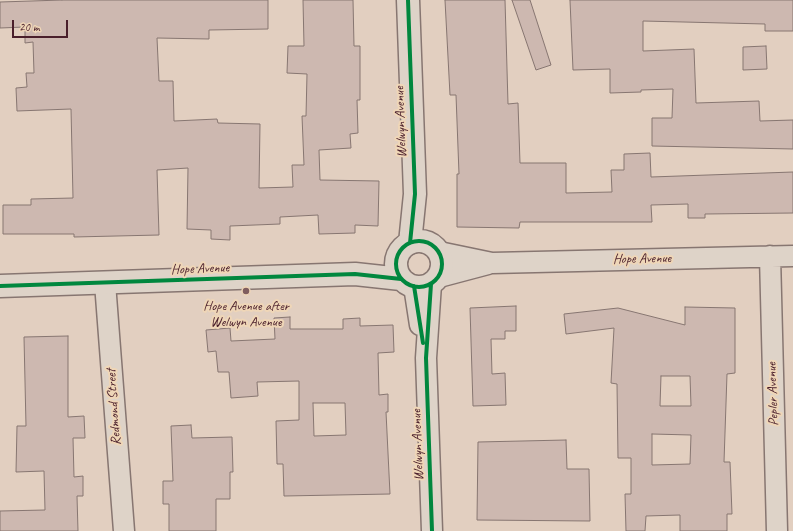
<!DOCTYPE html>
<style>
body{margin:0}
#map{position:relative;width:793px;height:531px;overflow:hidden;background:#e2cfc0;font-family:Caveat,sans-serif}
canvas{display:block}
.scale{position:absolute;left:12px;top:20px;width:56px;height:18px;box-sizing:border-box;border:2px solid #4a1f2b;border-top:0;padding-left:5px;font-size:12px;line-height:14px;white-space:nowrap;color:#4a1f2b;-webkit-text-stroke:3px #efd6b7;paint-order:stroke}
</style>
<div id="map">
<canvas width="793" height="531"></canvas>
<div class="scale">20 m</div>
</div>
<script>
const g = document.querySelector('canvas').getContext('2d');
g.lineJoin = 'round';
function fillPath(path, color) { g.fillStyle = color; g.fill(path, 'evenodd'); }
const poly = rows => new Path2D(rows.map(r => 'M' + r).join(''));
function trace(path, color, width, dash) { g.strokeStyle = color; g.lineWidth = width; g.lineCap = dash ? 'butt' : 'round'; g.setLineDash(dash || []); g.stroke(path); }
function write(font, color, halo, rows, align = 'center') {
  g.font = font + ' Caveat,sans-serif'; g.lineWidth = 4; g.setLineDash([]); g.textBaseline = 'middle'; g.strokeStyle = halo; g.fillStyle = color; for (const [text, x, y, turn = 0] of rows) {
    g.save(); g.translate(x, y); g.rotate((+turn || 0) * Math.PI / 180); g.textAlign = isNaN(turn) ? turn : align; if (halo) g.strokeText(text, 0, 0); g.fillText(text, 0, 0); g.restore();
  }
}
const building = poly([
 [62,0,268,0,268,29,209,30,209,39,157,38,159,81,173,81,174,121,217,119,218,123,260,124,259,188,293,187,292,165,304,165,302,116,306,116,307,74,287,73,288,46,304,46,303,0,353,0,354,46,360,46,360,100,357,100,358,133,350,134,351,148,319,150,320,180,379,181,378,226,355,225,355,233,319,234,318,215,280,217,280,224,230,226,230,240,211,239,211,230,187,229,188,168,157,170,159,235,74,237,74,234,3,234,3,205,31,205,31,199,73,198,71,109,17,111,16,88,27,87,26,73,34,73,33,42,25,43,25,27,0,28,0,2,62,0],
 [445,0,505,0,508,104,518,103,520,163,566,163,566,193,612,192,611,170,624,170,624,154,650,153,651,177,793,172,793,213,705,214,705,218,688,218,688,204,651,205,652,222,520,222,519,228,457,227,457,174,459,174,456,95,450,95,445,0],
 [512,0,530,0,551,65,536,70,512,0],
 [570,0,793,0,793,31,765,31,765,24,643,21,643,51,694,49,696,103,759,101,760,121,793,120,793,149,652,146,652,118,672,118,673,89,641,90,641,92,610,93,610,69,573,70,570,0],
 [766,46,767,69,743,70,743,47,766,46],
 [516,306,516,331,505,331,505,339,491,339,492,374,505,373,506,405,473,406,470,308,516,306],
 [685,307,735,308,735,373,727,374,724,462,730,462,732,514,727,514,727,531,680,531,680,515,646,516,645,531,626,531,625,494,631,494,631,458,618,458,617,384,611,383,614,328,566,334,564,314,618,308,685,325,685,307],
 [661,376,690,376,691,406,660,406,661,376],
 [652,434,691,435,690,464,652,465,652,434],
 [290,317,290,329,343,329,343,319,360,318,360,326,393,325,394,352,378,353,379,395,388,394,388,412,386,412,390,494,284,496,283,464,277,464,276,421,299,420,299,381,257,382,258,396,231,398,229,372,218,372,216,351,208,352,206,330,230,328,231,341,275,339,274,318,290,317],
 [313,403,345,403,346,435,314,436,313,403],
 [68,336,68,417,84,416,85,438,73,438,74,477,83,476,83,496,77,496,78,531,0,531,0,511,45,510,44,471,16,472,17,426,26,426,24,337,68,336],
 [191,425,192,438,232,437,233,472,230,472,230,499,216,499,216,531,169,531,169,504,163,504,163,481,173,481,171,426,191,425],
 [566,440,567,469,589,469,590,521,477,520,478,442,566,440]
]);
fillPath(building, '#cdb8b0');
trace(building, '#877671', 1);
const street = poly([
 [439,252,492,263,793,256],
 [770,256,777,531],
 [439,277,488,264],
 [105,283,124,531],
 [431,284,426,358,432,531],
 [414,286,420,325]
]);
const secondary = poly([
 [408,0,415,194,410,243],
 '396 264a23 23 0 1 1 46 0a23 23 0 1 1-46 0Z',
 [0,286,355,274,401,279]
]);
trace(street, '#877671', 23);
trace(secondary, '#877671', 25);
trace(street, '#ded3c8', 20);
trace(secondary, '#ded3c8', 22);
trace(poly([
 [408,0,415,194,410,243],
 '396 264a23 23 0 1 1 46 0a23 23 0 1 1-46 0Z',
 [431,284,426,358,432,531],
 [0,286,355,274,401,279],
 [414,286,423,343]
]), '#00873e', 4);
for (const [x, y, r, color] of [
 [246,291,4,"#7f5d5f"]
]) { const dot = new Path2D(); dot.arc(x, y, r, 0, 2 * Math.PI); g.fillStyle = color; g.fill(dot); trace(dot, '#efd6b7', 1.5); }
write('14px', '#4a1f2b', '#efd6b7', [
 ["Welwyn Avenue",401,122,-92],
 ["Hope Avenue",642,259,-1],
 ["Hope Avenue",200,269,-2],
 ["Pepler Avenue",773,394,-92],
 ["Redmond Street",114,407,-94],
 ["Welwyn Avenue",418,445,-92]
]);
write('14px', '#4a1f2b', '#efd6b7', [
 ["Hope Avenue after",246,306],
 ["Welwyn Avenue",246,322]
]);
</script>
